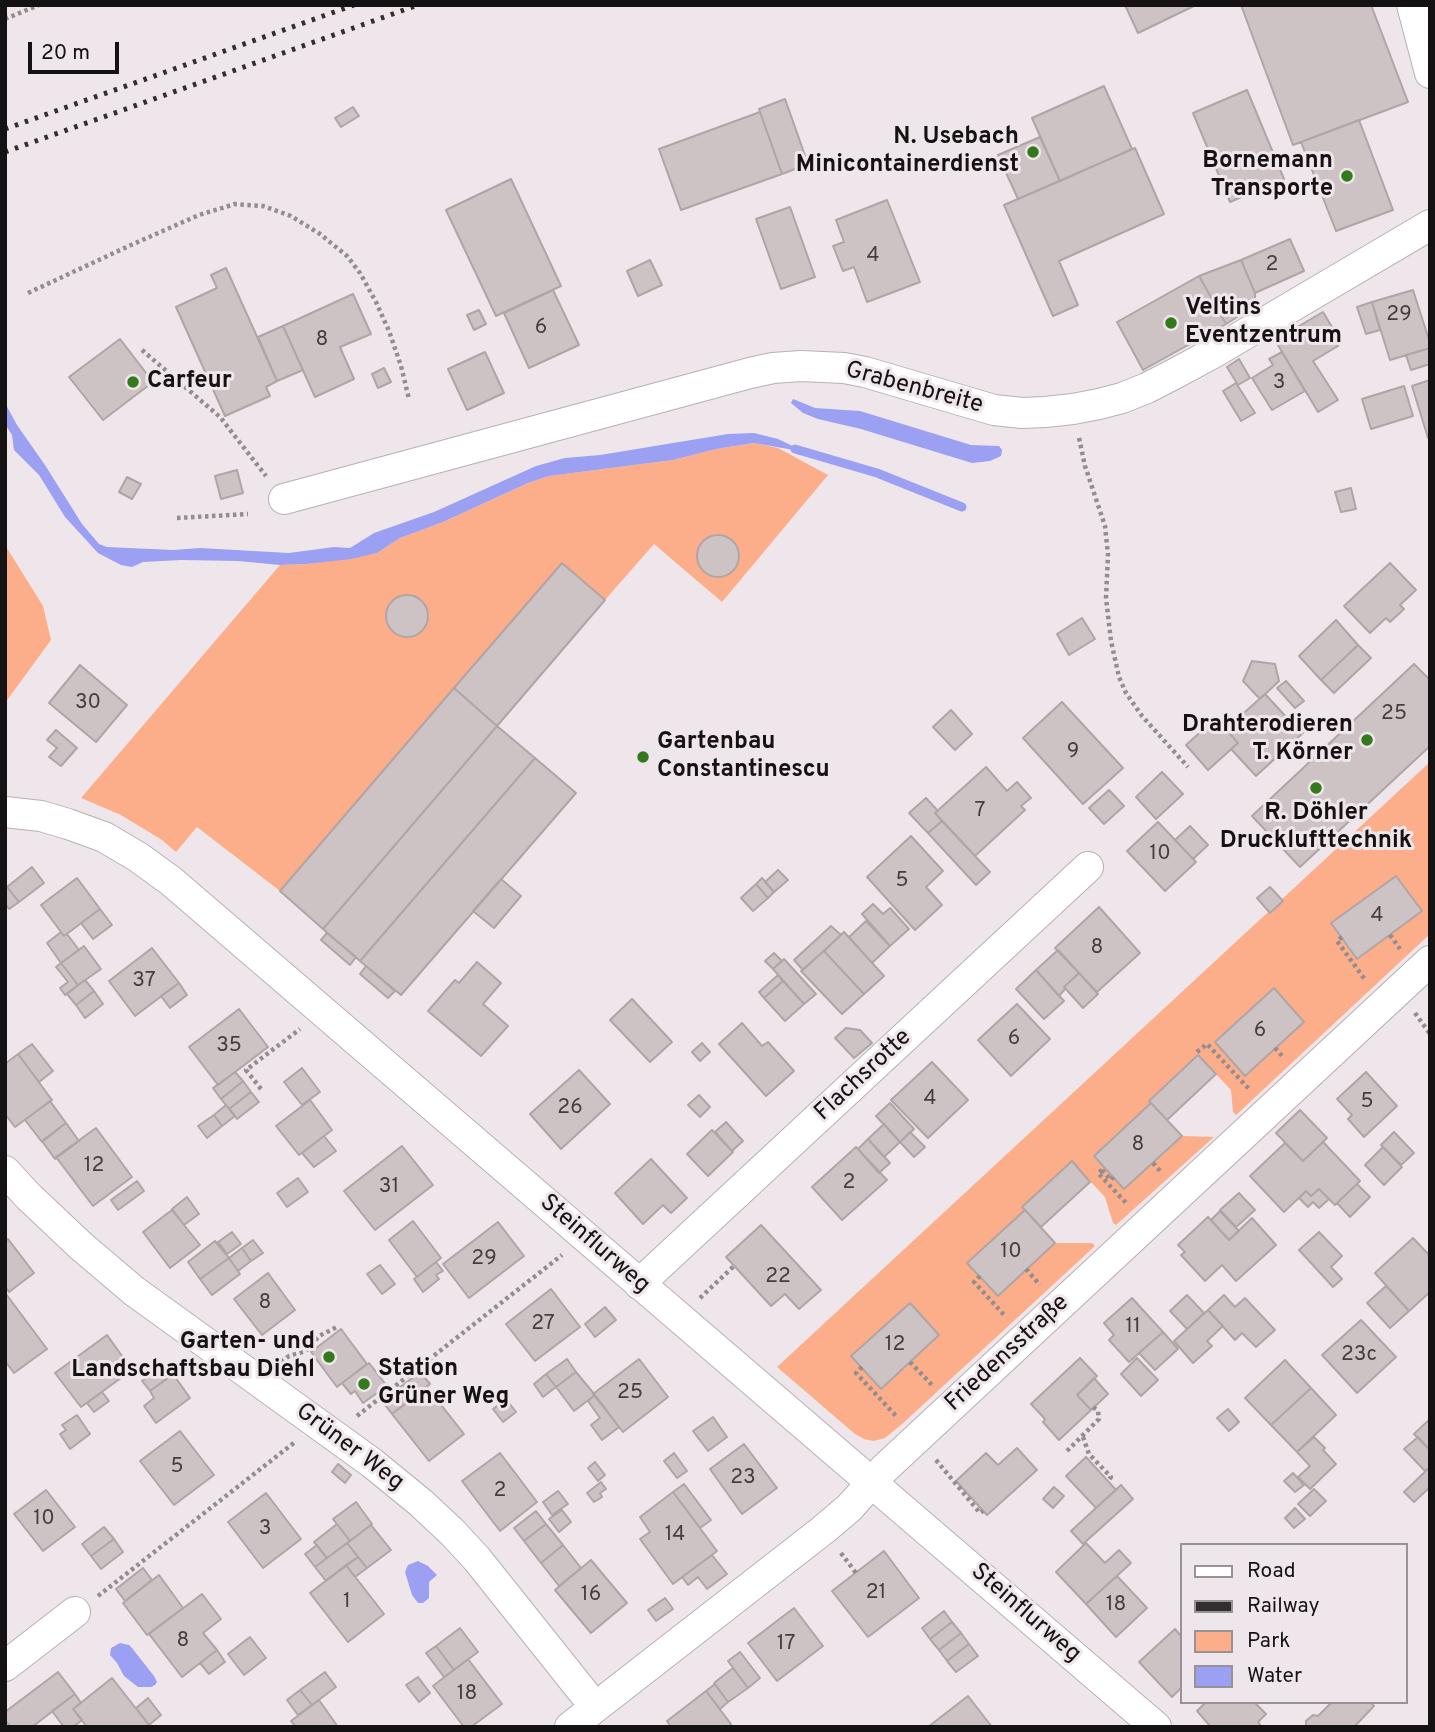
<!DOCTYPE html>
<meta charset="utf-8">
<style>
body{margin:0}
#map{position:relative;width:1435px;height:1732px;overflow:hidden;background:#efe6eb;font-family:Overpass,sans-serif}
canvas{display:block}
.frame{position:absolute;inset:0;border:7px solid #151213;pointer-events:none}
.legend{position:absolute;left:1180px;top:1543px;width:228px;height:161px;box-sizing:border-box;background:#efe6eb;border:2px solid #989195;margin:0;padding:9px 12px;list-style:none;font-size:21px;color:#151213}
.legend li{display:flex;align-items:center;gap:14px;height:35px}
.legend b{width:35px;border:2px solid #989195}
.scale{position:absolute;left:28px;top:42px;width:91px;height:32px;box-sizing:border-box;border:4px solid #151213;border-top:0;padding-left:9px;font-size:21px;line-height:24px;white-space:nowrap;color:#151213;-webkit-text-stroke:5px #efe6eb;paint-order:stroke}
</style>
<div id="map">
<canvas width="1435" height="1732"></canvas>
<div class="frame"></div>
<ul class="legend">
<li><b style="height:9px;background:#fff"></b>Road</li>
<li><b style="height:9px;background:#322e2f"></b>Railway</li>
<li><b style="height:19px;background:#fcae8a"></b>Park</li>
<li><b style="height:19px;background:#9ba0f2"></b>Water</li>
</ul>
<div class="scale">20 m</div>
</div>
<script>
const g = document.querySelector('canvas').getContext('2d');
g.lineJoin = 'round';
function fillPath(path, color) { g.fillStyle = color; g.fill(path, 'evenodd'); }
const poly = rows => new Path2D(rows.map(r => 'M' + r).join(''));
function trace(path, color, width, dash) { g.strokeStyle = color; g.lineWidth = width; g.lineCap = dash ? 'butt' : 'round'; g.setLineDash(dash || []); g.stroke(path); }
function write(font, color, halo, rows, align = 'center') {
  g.font = font + ' Overpass,sans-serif'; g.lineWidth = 6; g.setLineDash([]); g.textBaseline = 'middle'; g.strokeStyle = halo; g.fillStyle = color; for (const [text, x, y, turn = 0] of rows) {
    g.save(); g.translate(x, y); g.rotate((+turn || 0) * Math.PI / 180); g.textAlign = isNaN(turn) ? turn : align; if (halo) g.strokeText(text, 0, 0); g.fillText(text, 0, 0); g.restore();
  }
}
fillPath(poly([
 [755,443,778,448,828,475,722,602,654,544,605,600,562,563,280,891,197,827,176,852,162,840,121,815,81,798,280,565,307,564,377,553,400,538,443,522,528,483,549,476,673,460,716,449],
 [5,545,43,606,51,640,5,703],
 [1430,762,1430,934,1236,1115,1233,1112,1231,1090,1198,1055,1149,1100,1182,1136,1214,1137,1116,1225,1113,1223,1105,1197,1072,1162,1022,1207,1055,1243,1092,1243,1095,1246,901,1425,885,1438,874,1441,864,1439,855,1434,777,1367]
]), '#fcae8a');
fillPath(poly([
 [793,399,815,408,860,411,971,445,999,446,1002,450,1001,456,990,461,972,463,861,429,818,419,803,413,791,403],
 [5,403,17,425,45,465,82,524,99,544,107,547,173,550,200,548,289,553,334,547,350,548,374,533,434,512,536,466,565,458,600,455,728,434,754,433,778,439,805,452,754,443,716,449,673,460,549,476,528,483,443,522,400,538,377,553,351,559,307,564,280,565,238,561,181,560,143,562,132,567,121,565,98,553,65,517,39,475,14,450,12,435,5,424],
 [418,1561,428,1566,437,1575,429,1582,429,1598,423,1603,418,1603,412,1595,405,1572,408,1565],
 [120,1643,129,1645,132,1648,154,1676,157,1682,155,1685,151,1687,138,1687,124,1676,117,1663,110,1655,111,1648]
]), '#9ba0f2');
trace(poly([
 [795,449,877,473,962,507]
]), '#9ba0f2', 9);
const building = poly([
 [1125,5,1196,5,1138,33,1125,5],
 [1241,5,1371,5,1408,102,1293,145,1241,5],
 [1104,86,1132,149,1060,181,1032,118,1104,86],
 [1247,90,1284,179,1230,202,1193,113,1247,90],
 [785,99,808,164,782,174,759,109,785,99],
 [353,107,359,116,341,127,335,118,353,107],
 [760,112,782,174,681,210,659,149,760,112],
 [1359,120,1393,210,1336,231,1301,142,1359,120],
 [1040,137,1060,181,1018,199,998,155,1040,137],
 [1135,148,1164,214,1059,261,1078,305,1053,316,1004,205,1135,148],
 [511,179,561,286,496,316,446,210,511,179],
 [887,200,920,282,867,302,854,267,843,271,833,246,844,242,836,220,887,200],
 [790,207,815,277,781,289,756,219,790,207],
 [1290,239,1304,271,1255,293,1241,260,1290,239],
 [650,260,662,285,638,296,627,271,650,260],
 [1241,260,1255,293,1255,306,1226,324,1199,276,1241,260],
 [226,268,277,381,266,387,270,396,225,416,176,307,217,288,211,275,226,268],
 [1199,276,1226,324,1143,370,1117,322,1199,276],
 [553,290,579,345,529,368,504,313,553,290],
 [1413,290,1430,343,1430,348,1390,360,1372,302,1413,290],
 [353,294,371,334,340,347,354,379,315,397,283,326,353,294],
 [1372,302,1380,330,1366,334,1357,307,1372,302],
 [479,310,486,324,474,330,467,315,479,310],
 [1323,312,1335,332,1331,334,1338,346,1313,361,1338,400,1318,412,1275,340,1323,312],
 [283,326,303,370,277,381,258,337,283,326],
 [120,339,153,382,103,420,69,377,120,339],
 [1430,348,1430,364,1411,370,1406,355,1430,348],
 [485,352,504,393,467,410,448,369,485,352],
 [1282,352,1305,391,1272,410,1252,378,1273,365,1269,359,1282,352],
 [1239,359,1250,378,1238,385,1227,367,1239,359],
 [384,368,391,382,378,388,372,374,384,368],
 [1430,380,1430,438,1428,438,1412,386,1430,380],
 [1236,383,1255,413,1241,421,1223,391,1236,383],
 [1404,386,1413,416,1371,429,1362,399,1404,386],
 [237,470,243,493,221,499,215,476,237,470],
 [127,477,141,484,132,499,119,492,127,477],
 [1351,488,1356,509,1341,512,1335,492,1351,488],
 '697 556a21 21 0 1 1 42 0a21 21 0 1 1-42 0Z',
 [562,563,605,600,497,726,454,688,562,563],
 [1390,563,1416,590,1400,605,1404,609,1390,622,1386,618,1370,633,1344,606,1390,563],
 '386 616a21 21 0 1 1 42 0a21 21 0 1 1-42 0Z',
 [1082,618,1095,639,1069,655,1057,634,1082,618],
 [1336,620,1358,645,1321,680,1299,656,1336,620],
 [1358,645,1371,658,1334,693,1321,680,1358,645],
 [1252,661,1275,664,1279,681,1260,699,1243,681,1252,661],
 [1414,664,1430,680,1430,746,1300,867,1252,816,1414,664],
 [80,665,127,705,96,742,49,703,80,665],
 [1286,681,1304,701,1295,708,1277,688,1286,681],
 [454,688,497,726,323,929,280,891,454,688],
 [1265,694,1289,720,1292,717,1305,731,1256,776,1231,749,1238,743,1226,729,1265,694],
 [1062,702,1123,768,1083,804,1023,738,1062,702],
 [951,710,972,734,955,750,933,727,951,710],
 [1216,718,1238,743,1208,770,1186,745,1216,718],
 [497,726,535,758,360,961,323,929,497,726],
 [56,730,77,748,61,766,49,757,57,748,47,740,56,730],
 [535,758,576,793,401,995,360,961,535,758],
 [986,767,1007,791,1017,782,1031,798,1021,806,1025,810,975,856,935,813,986,767],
 [1162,772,1183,794,1156,819,1136,797,1162,772],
 [1109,790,1124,806,1104,824,1089,808,1109,790],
 [926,798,938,811,935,813,942,821,928,833,909,813,926,798],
 [942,821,990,872,976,885,928,833,942,821],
 [1158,822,1196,862,1165,891,1127,851,1158,822],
 [1190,826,1208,845,1193,859,1175,840,1190,826],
 [911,836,943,871,926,887,942,905,915,930,867,877,911,836],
 [32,867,44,883,19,902,7,887,32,867],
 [778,870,788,880,774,892,765,882,778,870],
 [1396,876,1422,911,1357,959,1331,923,1396,876],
 [77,878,100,909,64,936,41,905,77,878],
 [762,878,774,892,768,898,756,884,762,878],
 [501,879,521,896,494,928,473,911,501,879],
 [756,884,768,898,753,911,741,898,756,884],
 [7,887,19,902,9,909,5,904,5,888,7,887],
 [1270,887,1283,901,1270,913,1257,898,1270,887],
 [873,904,883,914,890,908,909,929,890,946,862,914,873,904],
 [1099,907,1140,953,1097,992,1055,948,1099,907],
 [100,909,112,925,93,939,81,923,100,909],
 [866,921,890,946,872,963,849,937,866,921],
 [831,926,841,935,803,970,794,960,831,926],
 [61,932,64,936,67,934,79,950,61,963,47,943,61,932],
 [844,932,884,976,864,994,824,951,844,932],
 [327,933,356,957,350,965,321,940,327,933],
 [84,946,101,969,78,985,61,963,84,946],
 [152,948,179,983,135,1016,109,981,152,948],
 [1058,950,1079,973,1064,987,1065,989,1059,996,1036,970,1058,950],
 [824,951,864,994,842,1014,801,971,824,951],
 [774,953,782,961,773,969,765,961,774,953],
 [784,959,816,994,804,1004,773,969,784,959],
 [477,962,501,983,483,1004,508,1026,481,1056,428,1011,455,980,459,983,477,962],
 [61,963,78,985,65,995,60,988,68,982,56,967,61,963],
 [366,966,395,991,388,998,360,974,366,966],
 [1036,970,1064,1001,1044,1019,1016,989,1036,970],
 [1079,973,1098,994,1083,1008,1064,987,1079,973],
 [778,975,783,981,764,998,759,992,778,975],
 [85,980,94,991,76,1005,67,994,85,980],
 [783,981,804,1004,785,1021,764,998,783,981],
 [179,983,187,995,170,1008,161,996,179,983],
 [1274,988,1304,1022,1245,1076,1215,1042,1274,988],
 [94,991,103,1004,85,1018,76,1005,94,991],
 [632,999,672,1042,650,1062,610,1020,632,999],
 [1017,1004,1050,1039,1011,1076,978,1040,1017,1004],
 [239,1009,268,1047,218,1085,189,1047,239,1009],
 [742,1023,762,1046,768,1042,794,1071,766,1096,719,1044,742,1023],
 [846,1028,860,1030,872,1043,854,1058,835,1038,846,1028],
 [702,1043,710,1052,700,1061,692,1052,702,1043],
 [32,1044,53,1071,39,1082,18,1054,32,1044],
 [18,1054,52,1100,15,1127,5,1114,5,1064,18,1054],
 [1198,1055,1216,1074,1167,1120,1149,1101,1198,1055],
 [932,1062,968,1100,928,1138,891,1100,932,1062],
 [302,1068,320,1092,302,1105,284,1082,302,1068],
 [579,1070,610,1104,561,1149,530,1114,579,1070],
 [235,1072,243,1081,221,1099,213,1088,235,1072],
 [1366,1072,1397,1106,1364,1137,1348,1119,1352,1115,1337,1099,1366,1072],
 [243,1081,251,1092,229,1109,221,1099,243,1081],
 [251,1092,259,1102,237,1119,229,1109,251,1092],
 [699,1095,710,1107,700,1117,688,1105,699,1095],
 [310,1100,332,1130,299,1155,276,1126,310,1100],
 [50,1101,66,1123,42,1142,25,1120,50,1101],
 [890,1103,914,1129,900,1142,876,1116,890,1103],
 [1151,1103,1182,1136,1124,1189,1094,1156,1151,1103],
 [226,1105,235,1116,222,1126,214,1115,226,1105],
 [1300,1110,1327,1138,1303,1161,1276,1133,1300,1110],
 [214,1115,222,1126,207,1138,198,1126,214,1115],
 [726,1122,743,1141,732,1151,715,1132,726,1122],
 [66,1123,79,1141,55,1159,42,1141,66,1123],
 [884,1124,900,1142,884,1157,868,1139,884,1124],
 [96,1128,132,1177,93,1206,56,1157,96,1128],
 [712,1130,733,1152,708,1176,687,1154,712,1130],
 [910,1132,925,1147,914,1157,900,1142,910,1132],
 [1394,1132,1414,1153,1401,1165,1381,1145,1394,1132],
 [324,1136,336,1151,314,1167,302,1153,324,1136],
 [868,1139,890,1163,879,1173,858,1149,868,1139],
 [1323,1142,1360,1181,1335,1205,1319,1189,1311,1196,1306,1191,1284,1212,1250,1176,1285,1143,1303,1161,1323,1142],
 [402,1146,433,1185,375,1230,344,1191,402,1146],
 [856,1147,887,1180,842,1220,812,1187,856,1147],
 [1383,1147,1402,1167,1384,1185,1365,1165,1383,1147],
 [651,1159,687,1198,671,1213,663,1205,643,1224,615,1193,651,1159],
 [1072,1161,1090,1182,1041,1227,1022,1207,1072,1161],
 [298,1178,308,1192,287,1207,277,1193,298,1178],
 [137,1181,144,1191,118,1210,111,1200,137,1181],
 [1357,1184,1370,1197,1350,1217,1337,1203,1357,1184],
 [1319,1189,1329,1199,1319,1208,1313,1202,1308,1207,1299,1198,1306,1191,1311,1196,1319,1189],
 [1239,1193,1255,1210,1236,1227,1220,1210,1239,1193],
 [187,1197,199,1214,184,1225,172,1209,187,1197],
 [172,1210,200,1245,170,1268,143,1232,172,1210],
 [1025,1210,1055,1243,998,1296,967,1263,1025,1210],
 [1220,1211,1239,1231,1229,1240,1211,1220,1220,1211],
 [1208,1217,1229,1240,1252,1218,1276,1245,1236,1281,1222,1265,1205,1281,1181,1255,1185,1252,1178,1245,1208,1217],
 [413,1221,441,1258,417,1277,389,1240,413,1221],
 [498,1222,524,1256,469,1298,443,1264,498,1222],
 [761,1225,821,1290,799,1309,785,1294,771,1306,726,1257,761,1225],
 [232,1232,241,1244,227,1254,218,1242,232,1232],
 [1319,1232,1342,1256,1331,1267,1342,1279,1333,1287,1299,1250,1319,1232],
 [1413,1238,1430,1256,1430,1292,1409,1311,1375,1273,1413,1238],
 [8,1239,34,1273,9,1292,5,1286,5,1241,8,1239],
 [253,1240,263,1253,251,1261,242,1248,253,1240],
 [215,1241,229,1258,200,1279,188,1262,215,1241],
 [242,1248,251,1261,238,1271,229,1258,242,1248],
 [229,1258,240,1274,212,1295,200,1279,229,1258],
 [436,1262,443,1271,436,1275,439,1279,423,1292,414,1279,436,1262],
 [380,1265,395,1284,382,1294,367,1274,380,1265],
 [268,1273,295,1310,262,1335,234,1299,268,1273],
 [1386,1286,1409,1311,1390,1328,1367,1303,1386,1286],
 [551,1289,580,1327,535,1361,506,1324,551,1289],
 [6,1294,47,1349,14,1373,5,1361,6,1294],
 [1187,1295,1204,1313,1187,1329,1170,1311,1187,1295],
 [1224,1295,1235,1307,1245,1298,1275,1330,1256,1347,1242,1333,1235,1340,1208,1310,1224,1295],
 [1132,1298,1163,1332,1129,1362,1109,1340,1114,1335,1104,1323,1132,1298],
 [910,1303,939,1335,881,1389,851,1356,910,1303],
 [605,1307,616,1320,595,1337,585,1324,605,1307],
 [1208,1310,1223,1326,1207,1341,1212,1346,1193,1363,1174,1341,1208,1310],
 [1361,1320,1396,1357,1357,1393,1322,1355,1361,1320],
 [341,1329,367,1364,337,1387,311,1352,341,1329],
 [1163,1332,1178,1349,1155,1370,1139,1353,1163,1332],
 [107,1335,132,1370,81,1407,55,1373,107,1335],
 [1080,1358,1097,1376,1077,1395,1091,1410,1059,1440,1043,1422,1045,1419,1031,1404,1080,1358],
 [1137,1358,1158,1380,1141,1396,1121,1374,1137,1358],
 [567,1359,576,1372,556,1387,546,1374,567,1359],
 [639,1359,668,1397,623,1432,593,1394,639,1359],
 [1285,1360,1311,1388,1271,1425,1245,1398,1285,1360],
 [369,1363,387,1386,363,1403,355,1391,351,1394,342,1383,369,1363],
 [160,1368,168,1378,150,1391,142,1381,160,1368],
 [420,1372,430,1384,392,1414,382,1401,420,1372],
 [576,1372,595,1395,574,1411,556,1387,576,1372],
 [173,1374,190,1398,156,1423,144,1406,154,1398,150,1391,173,1374],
 [546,1374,556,1387,543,1397,534,1384,546,1374],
 [1094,1378,1108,1394,1091,1410,1077,1395,1094,1378],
 [427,1387,464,1434,429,1461,392,1414,427,1387],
 [1311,1388,1336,1415,1297,1452,1271,1425,1311,1388],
 [102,1392,109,1401,94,1412,87,1403,102,1392],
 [595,1395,619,1427,602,1440,591,1425,600,1418,588,1401,595,1395],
 [506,1399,516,1412,503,1422,493,1409,506,1399],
 [1228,1409,1239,1422,1229,1431,1217,1418,1228,1409],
 [77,1415,90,1434,70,1449,60,1434,66,1430,62,1425,77,1415],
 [713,1417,727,1437,708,1451,693,1431,713,1417],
 [1430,1419,1430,1450,1414,1434,1430,1419],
 [180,1431,214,1475,174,1505,140,1461,180,1431],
 [1314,1437,1325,1448,1323,1450,1336,1464,1310,1489,1298,1477,1310,1466,1297,1452,1314,1437],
 [1418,1437,1430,1450,1430,1467,1425,1471,1404,1449,1418,1437],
 [744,1444,777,1488,742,1514,710,1469,744,1444],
 [1017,1448,1037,1470,987,1515,956,1481,986,1453,998,1465,1017,1448],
 [500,1453,537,1502,500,1531,462,1481,500,1453],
 [674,1453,687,1471,677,1478,664,1461,674,1453],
 [1086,1457,1116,1490,1096,1508,1066,1476,1086,1457],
 [595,1462,605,1475,598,1481,588,1468,595,1462],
 [338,1464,351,1475,345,1483,332,1472,338,1464],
 [1430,1467,1430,1487,1414,1502,1404,1492,1430,1467],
 [1293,1473,1304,1485,1295,1492,1284,1481,1293,1473],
 [601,1482,606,1489,600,1493,602,1497,594,1502,587,1493,601,1482],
 [684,1484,711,1520,700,1528,673,1492,684,1484],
 [1121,1485,1133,1499,1083,1544,1071,1531,1121,1485],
 [1054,1487,1064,1496,1053,1508,1043,1499,1054,1487],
 [1314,1489,1326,1501,1310,1516,1298,1504,1314,1489],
 [46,1490,75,1527,43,1551,14,1514,46,1490],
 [558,1491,568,1504,552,1515,543,1502,558,1491],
 [673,1492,717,1551,673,1584,640,1539,650,1532,640,1517,673,1492],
 [266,1493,301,1539,263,1568,228,1522,266,1493],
 [356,1502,372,1524,350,1541,333,1519,356,1502],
 [1295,1508,1305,1519,1294,1528,1285,1518,1295,1508],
 [562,1510,571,1522,559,1532,549,1519,562,1510],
 [536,1511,546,1524,524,1541,514,1528,536,1511],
 [337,1524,350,1541,327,1558,314,1542,337,1524],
 [546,1524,563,1545,541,1563,524,1541,546,1524],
 [371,1525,391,1550,367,1568,347,1543,371,1525],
 [104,1527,114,1539,91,1556,82,1544,104,1527],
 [114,1539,123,1552,101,1569,91,1556,114,1539],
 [347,1543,358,1557,326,1581,315,1567,347,1543],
 [1086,1543,1105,1563,1119,1550,1131,1563,1086,1604,1056,1572,1086,1543],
 [317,1545,327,1558,315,1567,305,1554,317,1545],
 [563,1545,581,1568,559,1586,541,1563,563,1545],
 [884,1551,919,1598,868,1637,832,1591,884,1551],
 [712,1555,727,1574,707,1589,698,1577,688,1585,682,1577,712,1555],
 [358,1557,367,1568,355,1577,346,1565,358,1557],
 [591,1560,627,1603,591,1633,555,1590,591,1560],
 [346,1565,384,1614,348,1642,310,1593,346,1565],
 [143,1568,152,1580,125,1601,116,1589,143,1568],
 [159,1575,183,1608,147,1635,123,1603,159,1575],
 [1117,1576,1147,1608,1116,1637,1086,1604,1117,1576],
 [202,1594,221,1619,203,1633,217,1650,182,1677,149,1634,202,1594],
 [665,1598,673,1609,656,1621,648,1610,665,1598],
 [794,1608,823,1646,777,1681,748,1643,794,1608],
 [944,1611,952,1622,930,1639,922,1628,944,1611],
 [952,1622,961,1633,939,1650,930,1639,952,1622],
 [460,1628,478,1652,454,1670,436,1646,460,1628],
 [1175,1629,1181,1636,1181,1688,1172,1697,1139,1662,1175,1629],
 [961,1633,969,1644,947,1661,939,1650,961,1633],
 [250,1637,266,1658,244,1675,228,1654,250,1637],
 [969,1644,978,1656,956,1672,947,1661,969,1644],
 [436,1646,454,1670,444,1677,426,1653,436,1646],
 [217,1650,225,1662,209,1674,200,1663,217,1650],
 [740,1652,760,1678,748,1688,728,1661,740,1652],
 [468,1659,502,1704,471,1727,464,1727,433,1686,468,1659],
 [733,1668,748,1688,728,1702,714,1683,733,1668],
 [58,1672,75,1694,32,1727,11,1727,5,1720,5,1712,58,1672],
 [325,1672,336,1687,312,1705,300,1690,325,1672],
 [418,1677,430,1693,419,1702,406,1685,418,1677],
 [112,1678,149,1725,146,1727,87,1727,73,1709,112,1678],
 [715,1684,728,1702,720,1709,706,1691,715,1684],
 [300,1690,312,1705,298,1715,287,1700,300,1690],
 [706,1691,731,1724,728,1727,671,1727,667,1721,706,1691],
 [75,1694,81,1703,73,1709,82,1720,73,1727,64,1727,52,1711,75,1694],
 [968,1696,992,1727,928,1727,968,1696],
 [148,1698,161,1715,149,1725,136,1708,148,1698],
 [319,1700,338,1727,296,1727,291,1721,319,1700],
 [1206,1702,1254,1702,1266,1714,1258,1722,1262,1727,1211,1727,1197,1711,1206,1702],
 [1332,1702,1370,1702,1374,1706,1354,1727,1306,1727,1306,1721,1313,1715,1318,1716,1332,1702]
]);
fillPath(building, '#cec3c4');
trace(building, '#afa5a6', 2);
const minor = poly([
 [1412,5,1430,73],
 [284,499,750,373,773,368,801,366,844,368,865,372,994,410,1022,413,1045,412,1073,409,1099,404,1122,398,1147,388,1176,373,1213,353,1430,225],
 [5,812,41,816,68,824,104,837,138,857,171,881,1156,1727],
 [5,1171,28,1196,81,1246,134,1291,372,1463,421,1503,453,1533,477,1559,595,1707],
 [639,1284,1088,867],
 [5,1666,75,1612],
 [570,1727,823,1530,849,1508,884,1469,1430,961]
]);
trace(minor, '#b8b0b4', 32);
trace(poly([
 [5,19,39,5],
 [28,293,131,245,199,215,235,204,263,206,291,216,320,234,347,256,360,273,376,302,389,331,401,366,409,399],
 [142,350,220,417,266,476],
 [1079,438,1085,466,1105,526,1108,555,1106,598,1111,641,1119,677,1126,693,1142,716,1188,767],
 [177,518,248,514],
 [1390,935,1400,949],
 [1342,937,1337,941,1366,981],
 [1415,1013,1430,1034],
 [1275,1048,1284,1058],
 [1197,1052,1207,1044,1250,1090],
 [261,1089,246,1070,300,1029],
 [1153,1163,1161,1172],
 [1102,1170,1098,1173,1128,1205],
 [1102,1170,1111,1180,1113,1177],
 [1026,1269,1040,1285],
 [980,1276,974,1282,1006,1317],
 [700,1298,734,1266],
 [281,1362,289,1356,306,1351,319,1336,339,1326],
 [910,1362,932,1385],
 [862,1367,856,1373,897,1417],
 [357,1416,562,1255],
 [1083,1437,1089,1454,1111,1477,1108,1481],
 [1067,1451,1099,1419,1098,1411,1093,1407],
 [936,1460,980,1513,983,1511],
 [841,1553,856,1573],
 [98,1596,295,1442]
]), '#938d90', 4.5, [3.5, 3.5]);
trace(minor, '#fff', 30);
trace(poly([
 [5,129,354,5],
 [5,152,418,5]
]), '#322e2f', 5, [3.5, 7]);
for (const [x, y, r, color] of [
 [1033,152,7,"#337a1d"],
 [1347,176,7,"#337a1d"],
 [1171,323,7,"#337a1d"],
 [133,382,7,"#337a1d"],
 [1367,740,7,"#337a1d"],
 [643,757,7,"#337a1d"],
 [1316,788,7,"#337a1d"],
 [329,1357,7,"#337a1d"],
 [364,1384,7,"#337a1d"]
]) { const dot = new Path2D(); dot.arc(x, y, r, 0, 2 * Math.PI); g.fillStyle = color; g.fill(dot); trace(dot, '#efe6eb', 2.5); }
write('21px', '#433e3f', null, [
 ["4",873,257],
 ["2",1272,266],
 ["29",1399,316],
 ["6",541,329],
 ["8",322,341],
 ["3",1279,384],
 ["30",88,704],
 ["25",1394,715],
 ["9",1073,753],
 ["7",980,812],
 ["10",1160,855],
 ["5",902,882],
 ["4",1377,917],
 ["8",1097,949],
 ["37",144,982],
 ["6",1260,1032],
 ["6",1014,1040],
 ["35",229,1047],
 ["4",930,1100],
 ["5",1367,1103],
 ["26",570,1109],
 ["8",1138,1146],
 ["12",94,1167],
 ["2",849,1184],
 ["31",389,1188],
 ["10",1011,1253],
 ["29",484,1260],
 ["22",778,1278],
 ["8",265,1304],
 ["27",543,1325],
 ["11",1133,1328],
 ["12",895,1346],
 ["23c",1359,1356],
 ["25",630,1394],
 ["5",177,1468],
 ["23",743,1479],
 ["2",500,1492],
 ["10",44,1520],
 ["3",265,1530],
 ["14",675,1536],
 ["21",876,1594],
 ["16",591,1596],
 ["1",347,1603],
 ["18",1116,1606],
 ["8",183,1642],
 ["17",786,1645],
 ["18",467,1695]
]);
write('bold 24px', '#151213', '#efe6eb', [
 ["N. Usebach",1019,138],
 ["Minicontainerdienst",1019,166],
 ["Bornemann",1333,162],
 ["Transporte",1333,190],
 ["Veltins",1185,309,"left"],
 ["Eventzentrum",1185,337,"left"],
 ["Carfeur",147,382,"left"],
 ["Drahterodieren",1353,726],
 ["T. Körner",1353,754],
 ["Gartenbau",657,743,"left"],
 ["Constantinescu",657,771,"left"],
 ["R. Döhler",1316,814,"center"],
 ["Drucklufttechnik",1316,842,"center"],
 ["Garten- und",315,1343],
 ["Landschaftsbau Diehl",315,1371],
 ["Station",378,1370,"left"],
 ["Grüner Weg",378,1398,"left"]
], 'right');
write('24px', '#151213', '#efe6eb', [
 ["Grabenbreite",914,389,15],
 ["Flachsrotte",864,1076,-43],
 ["Steinflurweg",594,1245,41],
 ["Friedensstraße",1008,1354,-43],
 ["Grüner Weg",349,1448,37],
 ["Steinflurweg",1025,1614,41]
]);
</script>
